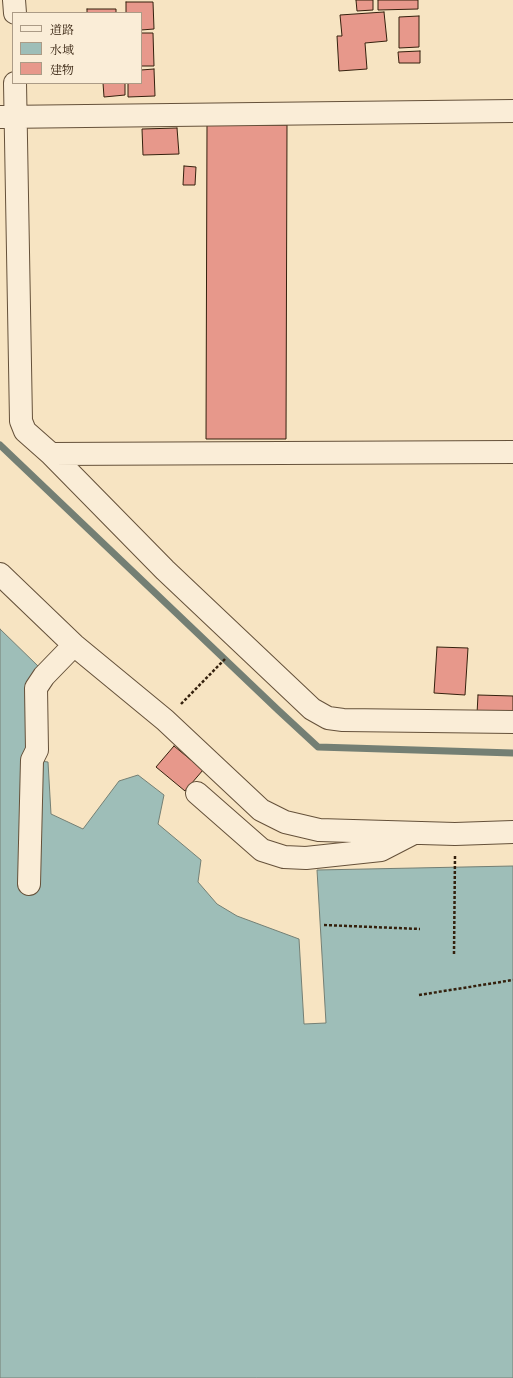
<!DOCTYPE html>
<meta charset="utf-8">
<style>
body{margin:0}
#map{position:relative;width:513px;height:1378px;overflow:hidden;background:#f7e4c2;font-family:"IM FELL French Canon","Noto Serif JP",serif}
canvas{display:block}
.legend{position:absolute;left:12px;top:12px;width:130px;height:72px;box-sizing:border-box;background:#faedd7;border:1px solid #ab9b86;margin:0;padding:5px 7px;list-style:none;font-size:12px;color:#34200d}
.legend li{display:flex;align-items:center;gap:8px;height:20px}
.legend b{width:20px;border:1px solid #ab9b86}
</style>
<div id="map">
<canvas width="513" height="1378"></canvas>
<ul class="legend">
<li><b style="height:5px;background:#faedd7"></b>道路</li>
<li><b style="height:11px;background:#9ebeb8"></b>水域</li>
<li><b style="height:11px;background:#e7988b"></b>建物</li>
</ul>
</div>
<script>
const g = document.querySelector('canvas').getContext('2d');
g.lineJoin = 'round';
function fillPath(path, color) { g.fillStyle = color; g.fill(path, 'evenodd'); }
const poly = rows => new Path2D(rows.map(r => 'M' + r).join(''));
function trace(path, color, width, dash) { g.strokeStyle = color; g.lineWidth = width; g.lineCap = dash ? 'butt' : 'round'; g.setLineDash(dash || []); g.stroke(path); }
const water = poly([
 [0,629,38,666,32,676,32,760,48,762,51,814,83,829,119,781,138,775,164,795,158,824,201,860,198,882,217,904,237,916,299,939,304,1024,326,1023,317,870,513,866,513,1378,0,1378,0,629]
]);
fillPath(water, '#9ebeb8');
trace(water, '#747f74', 1);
trace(poly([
 [0,445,278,710,318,747,513,753]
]), '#747f74', 7);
const building = poly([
 [356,0,373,0,373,10,357,11,356,0],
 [378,0,418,0,418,9,378,10,378,0],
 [126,2,153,2,154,29,141,30,141,13,126,13,126,2],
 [87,9,116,9,116,13,87,13,87,9],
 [384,12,387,41,365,43,367,69,339,71,337,36,342,36,340,15,384,12],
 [419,16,419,47,399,48,399,17,419,16],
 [141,33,153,33,154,66,141,66,141,33],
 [420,51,420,63,399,63,398,52,420,51],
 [154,69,155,96,128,97,128,83,141,83,141,70,154,69],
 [103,83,125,83,125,95,104,97,103,83],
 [207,125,287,125,286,439,206,439,207,125],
 [177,128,179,154,143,155,142,129,177,128],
 [184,166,196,167,195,185,183,185,184,166],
 [437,647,468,648,465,695,434,693,437,647],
 [478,695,513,696,513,716,477,714,478,695],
 [174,746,203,770,185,791,156,767,174,746]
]);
fillPath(building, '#e7988b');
trace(building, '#34200d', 1);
const minor = poly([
 [14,0,15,13],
 [15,83,21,421,25,431,51,454,165,570,312,709,328,718,343,720,513,722],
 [1,117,513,111],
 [51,454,513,452],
 [0,574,74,645,165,720,261,810,285,822,319,830,455,834,513,832],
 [197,793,262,850,284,857,306,858,381,850,412,834],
 [29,884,32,760,37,750,36,688,44,676,74,645]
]);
trace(minor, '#65513a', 24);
trace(poly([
 [181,704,225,659],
 [324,925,420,929],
 [454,954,455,856],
 [419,995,513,980]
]), '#34200d', 2.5, [3, 2]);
trace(minor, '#faedd7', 22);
</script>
